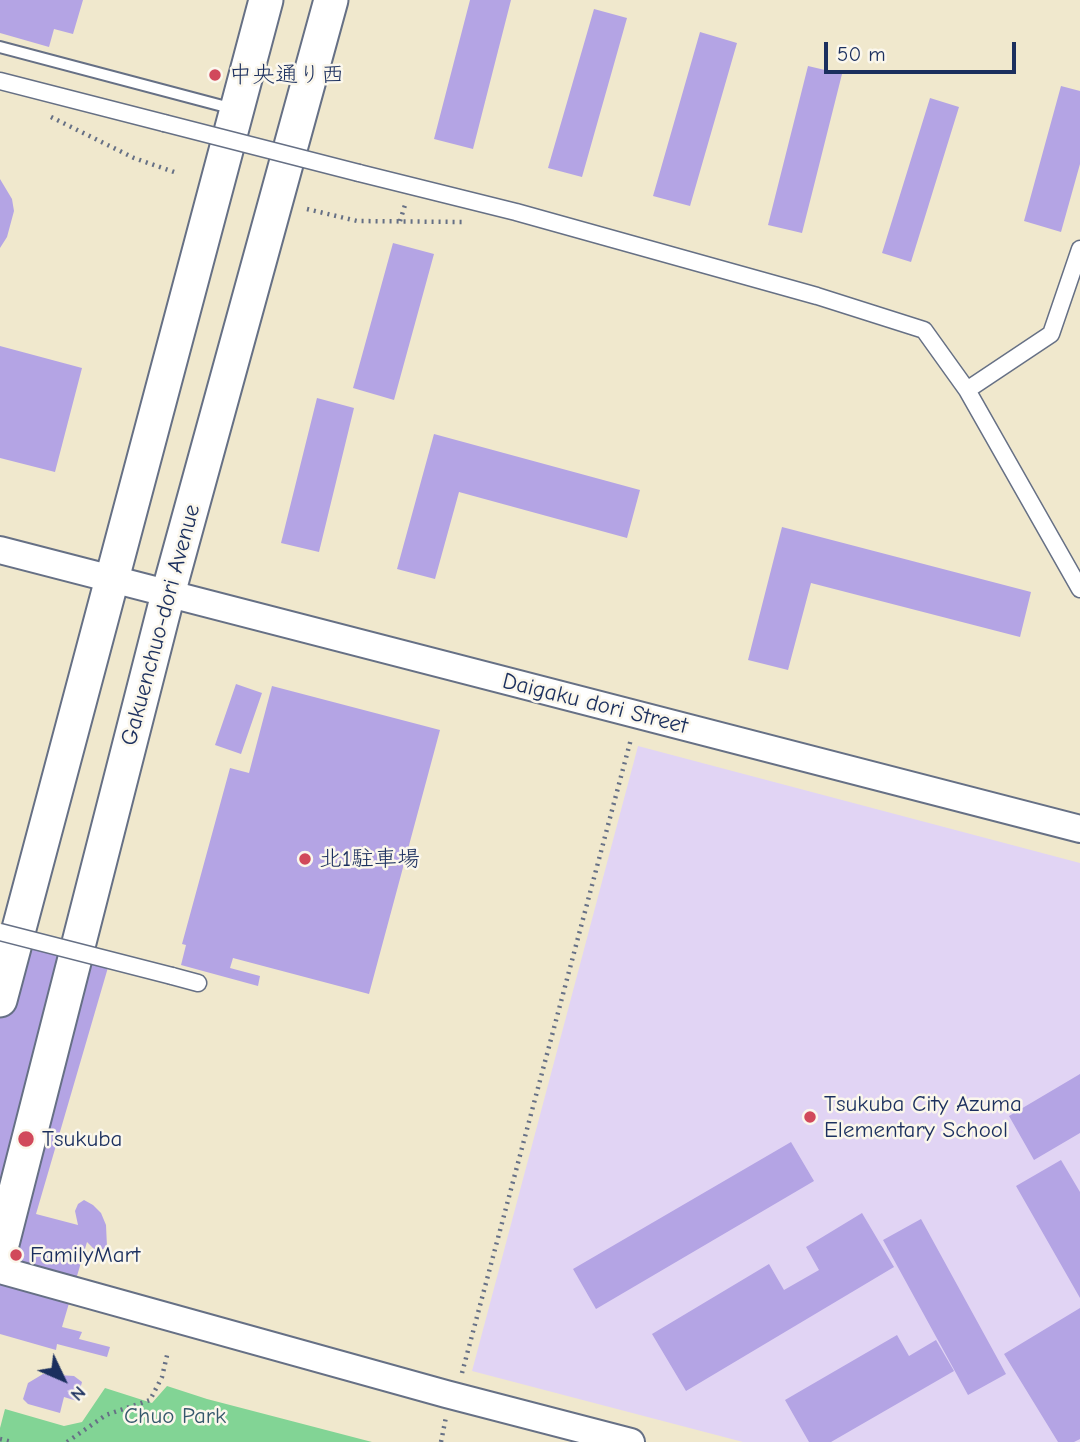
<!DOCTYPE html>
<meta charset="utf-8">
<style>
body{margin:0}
#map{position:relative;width:1080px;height:1442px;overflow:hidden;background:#f0e8cd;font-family:"Comic Neue",sans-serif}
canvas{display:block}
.north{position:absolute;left:28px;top:1344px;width:70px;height:70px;-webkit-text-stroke:5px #fbf7ec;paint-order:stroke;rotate:134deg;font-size:19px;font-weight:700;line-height:28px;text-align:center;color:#1b2f5e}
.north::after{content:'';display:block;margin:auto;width:24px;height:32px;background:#1b2f5e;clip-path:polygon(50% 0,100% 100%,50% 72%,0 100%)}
.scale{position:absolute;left:824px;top:42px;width:192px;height:32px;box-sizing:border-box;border:4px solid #1b2f5e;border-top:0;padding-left:9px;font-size:21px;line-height:24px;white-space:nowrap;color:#1b2f5e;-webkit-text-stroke:5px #fbf7ec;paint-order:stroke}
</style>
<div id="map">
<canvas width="1080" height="1442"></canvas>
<div class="north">N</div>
<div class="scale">50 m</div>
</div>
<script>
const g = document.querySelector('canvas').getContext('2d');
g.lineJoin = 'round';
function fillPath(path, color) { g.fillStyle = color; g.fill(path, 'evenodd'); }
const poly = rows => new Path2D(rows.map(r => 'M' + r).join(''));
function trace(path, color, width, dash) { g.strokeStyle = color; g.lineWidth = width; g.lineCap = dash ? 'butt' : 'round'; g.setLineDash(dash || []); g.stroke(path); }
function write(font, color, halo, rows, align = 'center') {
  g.font = font + ' "Comic Neue","Klee One",sans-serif'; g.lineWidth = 5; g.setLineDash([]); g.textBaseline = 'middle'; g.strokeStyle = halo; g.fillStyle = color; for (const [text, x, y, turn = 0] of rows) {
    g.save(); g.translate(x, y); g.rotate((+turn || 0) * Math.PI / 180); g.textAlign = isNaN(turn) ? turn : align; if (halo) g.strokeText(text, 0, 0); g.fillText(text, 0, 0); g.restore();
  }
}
fillPath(poly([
 [638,746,1080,863,1080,1442,743,1442,472,1371]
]), '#e1d4f4');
fillPath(poly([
 [167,1386,207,1399,372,1442,0,1442,0,1428,5,1409,64,1426,82,1422,105,1388,152,1403]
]), '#82d495');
fillPath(poly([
 [0,0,83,0,73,34,54,29,49,47,0,33],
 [470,0,511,0,473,149,434,139],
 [594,9,627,18,582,177,548,168],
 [700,32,737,43,690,206,653,196],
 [808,66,842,74,802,233,768,225],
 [1061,86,1080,91,1080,164,1061,232,1024,221],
 [930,98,959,107,911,262,882,253],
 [0,179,12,199,14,211,7,237,0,248],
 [393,243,434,254,394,400,353,388],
 [0,346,82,368,55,472,0,458],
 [317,398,354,408,319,552,281,543],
 [434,434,640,490,627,538,459,492,435,579,397,569],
 [782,527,1031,592,1020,637,811,583,788,670,748,660],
 [236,684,262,693,241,754,215,745],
 [272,686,440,730,369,994,233,958,230,968,260,976,258,986,181,965,186,945,182,944,230,768,249,773],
 [0,935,109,964,36,1214,78,1225,75,1211,78,1204,84,1200,93,1205,101,1213,106,1225,107,1247,97,1252,87,1242,62,1327,82,1332,79,1339,110,1347,107,1357,57,1344,56,1350,0,1334],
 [1080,1074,1080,1133,1034,1160,1009,1116],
 [791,1142,814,1181,596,1309,573,1269],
 [1061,1160,1080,1192,1080,1298,1016,1186],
 [862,1213,894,1267,686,1391,652,1334,769,1264,784,1290,819,1270,806,1247],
 [921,1219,1006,1374,968,1395,883,1240],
 [1080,1308,1080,1439,1074,1442,1058,1442,1004,1354],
 [897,1335,909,1356,936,1340,954,1371,831,1442,809,1442,785,1400],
 [43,1374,74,1376,82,1382,77,1401,64,1397,60,1413,28,1404,23,1399,28,1383]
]), '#b4a4e4');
const service = poly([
 [0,47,234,109]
]);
const pedestrian = poly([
 [0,81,164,123],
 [359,173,516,212,817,296,924,330,967,390,1080,589],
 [967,390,1051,334,1080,249],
 [172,976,198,983]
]);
const tertiary = poly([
 [0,550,1080,829],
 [0,1270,446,1394,631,1442]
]);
const primary = poly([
 [0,1000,266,0],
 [0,1252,168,594,331,0]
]);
trace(service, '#667085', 14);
trace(pedestrian, '#667085', 19);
trace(tertiary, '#667085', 30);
trace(primary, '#667085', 37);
trace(poly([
 [51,117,134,158,177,173],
 [307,209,357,221,463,222],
 [400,221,405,205],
 [462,1373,631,739],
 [0,1439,12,1442],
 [67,1442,106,1415,150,1400,162,1377,168,1351],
 [441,1442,446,1417]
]), '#667085', 4.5, [2, 5]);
trace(service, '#fff', 10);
trace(pedestrian, '#fff', 16);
trace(tertiary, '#fff', 26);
trace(primary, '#fff', 33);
const pedestrianBridge = poly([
 [164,123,359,173],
 [0,932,172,976]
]);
trace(pedestrianBridge, '#667085', 19, []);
trace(pedestrianBridge, '#fff', 16);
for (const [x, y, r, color] of [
 [215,75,7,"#d1495b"],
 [305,859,7,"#d1495b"],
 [810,1117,7,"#d1495b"],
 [26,1139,9,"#d1495b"],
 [16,1255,7,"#d1495b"]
]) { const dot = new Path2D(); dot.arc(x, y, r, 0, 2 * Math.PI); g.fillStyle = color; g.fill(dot); trace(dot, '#fbf7ec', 2.5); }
write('23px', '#1b2f5e', '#fbf7ec', [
 ["中央通り西",229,75],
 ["北1駐車場",319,859],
 ["Tsukuba City Azuma",824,1104],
 ["Elementary School",824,1130],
 ["Tsukuba",42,1139],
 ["FamilyMart",30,1255]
], 'left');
write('23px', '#1b2f5e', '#fbf7ec', [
 ["Gakuenchuo-dori Avenue",161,625,-75],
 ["Daigaku dori Street",595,704,14]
]);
write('23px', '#35586c', '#fbf7ec', [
 ["Chuo Park",175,1416]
]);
</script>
